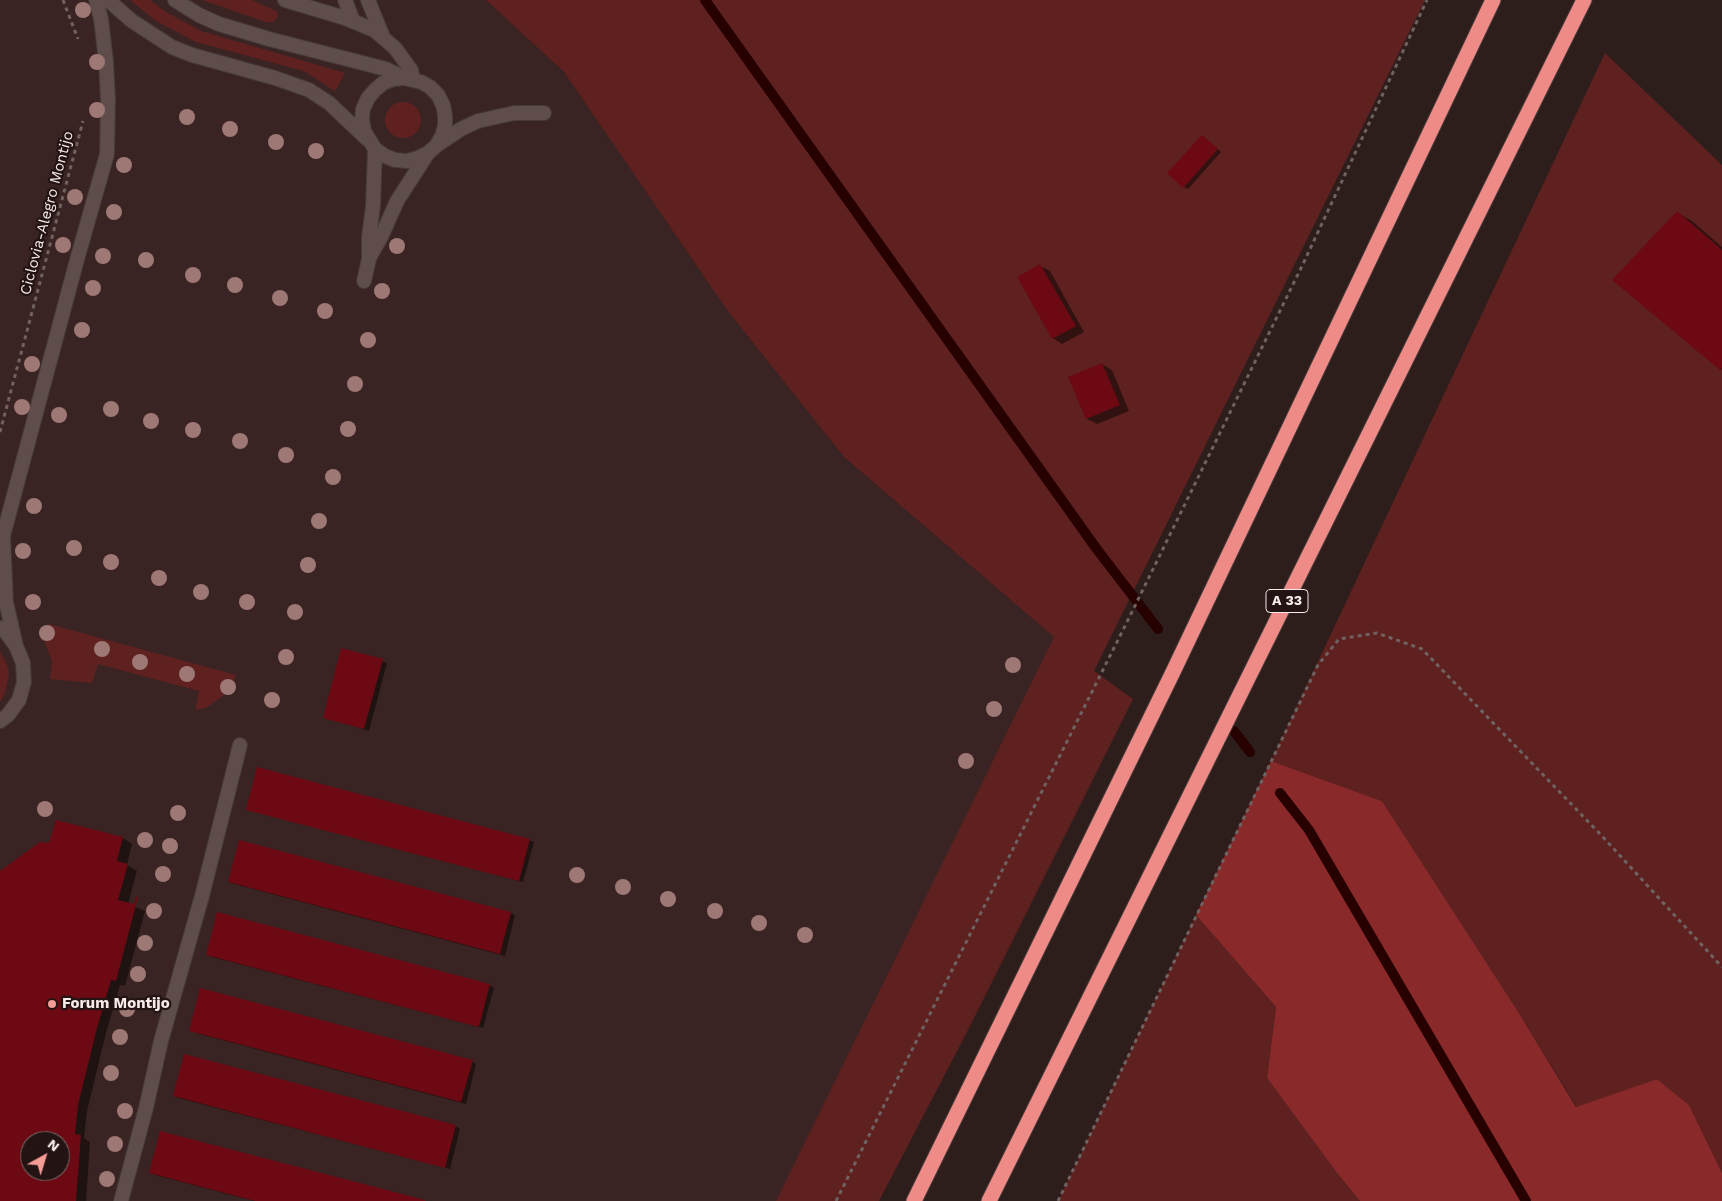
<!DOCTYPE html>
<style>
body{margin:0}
#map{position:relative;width:1722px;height:1201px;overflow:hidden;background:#2d1e1c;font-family:"Work Sans",sans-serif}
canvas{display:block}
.north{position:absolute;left:20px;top:1131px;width:50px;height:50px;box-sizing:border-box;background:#231413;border:1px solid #776a69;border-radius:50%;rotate:39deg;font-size:14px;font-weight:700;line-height:20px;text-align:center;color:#f6ebea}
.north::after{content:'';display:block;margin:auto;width:18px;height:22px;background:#f59c96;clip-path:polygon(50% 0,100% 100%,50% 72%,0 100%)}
</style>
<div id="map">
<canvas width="1722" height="1201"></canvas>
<div class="north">N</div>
</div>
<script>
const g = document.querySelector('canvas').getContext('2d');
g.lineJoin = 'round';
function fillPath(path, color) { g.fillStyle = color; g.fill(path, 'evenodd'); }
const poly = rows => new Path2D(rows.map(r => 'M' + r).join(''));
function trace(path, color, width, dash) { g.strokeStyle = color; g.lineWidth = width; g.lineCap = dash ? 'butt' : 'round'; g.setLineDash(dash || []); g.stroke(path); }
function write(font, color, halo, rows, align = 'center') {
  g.font = font + ' "Work Sans",sans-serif'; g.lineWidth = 4.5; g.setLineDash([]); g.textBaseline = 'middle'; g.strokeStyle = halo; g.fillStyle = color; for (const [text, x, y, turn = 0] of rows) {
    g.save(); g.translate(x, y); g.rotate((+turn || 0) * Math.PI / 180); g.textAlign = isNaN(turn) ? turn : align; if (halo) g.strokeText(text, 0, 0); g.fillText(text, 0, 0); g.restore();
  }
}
fillPath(poly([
 [0,0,486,0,564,72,727,310,844,457,1094,671,829,1201,0,1201],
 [30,1141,60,1141,60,1171,30,1171]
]), '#3a2423');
fillPath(poly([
 [130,0,150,0,166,12,201,31,345,73,335,91,304,71,196,42,156,21],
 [202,0,252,0,276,11,278,15,274,22,266,22],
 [486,0,1425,0,1094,671,1133,699,970,1026,879,1201,776,1201,1054,637,844,457,727,310,564,72],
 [1605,53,1722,165,1722,1173,1689,1105,1657,1079,1577,1107,1517,1010,1382,801,1271,761],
 '385 120a18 18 0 1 1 36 0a18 18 0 1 1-36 0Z',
 [49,624,236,675,230,691,206,708,195,710,199,691,98,664,92,683,50,679,52,661,43,638],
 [0,651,7,665,9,675,5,693,0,702],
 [1196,915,1276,1007,1267,1078,1337,1173,1360,1201,1058,1201]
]), '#5f2020');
fillPath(poly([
 [1271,761,1382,801,1517,1010,1576,1107,1657,1079,1689,1105,1722,1173,1722,1201,1360,1201,1337,1173,1267,1078,1276,1007,1196,915]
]), '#89292a');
fillPath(poly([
 [1203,136,1221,152,1188,189,1184,187],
 [1678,213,1692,221,1722,247,1722,370,1614,280],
 [1040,266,1050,271,1084,332,1062,344,1053,338],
 [1102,364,1112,370,1129,411,1097,424,1087,419,1070,377],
 [382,661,387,663,369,731,324,717],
 [252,811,529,840,534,842,523,882],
 [123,838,132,844,127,865,137,871,128,904,145,911,125,986,120,985,106,1033,87,1111,84,1138,90,1142,86,1201,0,1201,0,870,1,871,50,844],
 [30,1141,60,1141,60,1171,30,1171],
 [229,882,511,913,515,915,505,956,234,884],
 [208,954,489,985,494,988,483,1028,212,957],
 [195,1033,472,1061,476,1064,466,1104],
 [185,1055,456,1126,460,1129,450,1169,178,1098,174,1096],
 [150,1172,423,1201,254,1201,155,1175]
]), '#0007');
trace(poly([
 [705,0,1096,548,1158,629],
 [1234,731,1250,752],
 [1280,793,1309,830,1526,1201]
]), '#270000', 10);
fillPath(poly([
 [1202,135,1218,149,1183,188,1167,173],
 [1677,211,1722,250,1722,368,1720,370,1612,280],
 [1040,264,1076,326,1052,339,1017,277],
 [1102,363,1120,405,1086,419,1068,377],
 [341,648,383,659,364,729,323,718],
 [257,767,530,839,519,881,246,810],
 [56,820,123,837,117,861,128,864,118,900,134,904,136,897,138,897,116,981,111,980,97,1028,78,1105,75,1134,81,1135,76,1201,0,1201,0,871,40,842,49,843],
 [30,1141,60,1141,60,1171,30,1171],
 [239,840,511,912,500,954,228,882],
 [217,912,490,984,479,1027,206,955],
 [200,988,473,1060,461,1102,189,1031],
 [184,1054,456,1125,445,1168,173,1096],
 [160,1131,425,1200,425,1201,255,1201,149,1173]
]), '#6c0912');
const lane = poly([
 [108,0,132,21,172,47,192,55,275,78,309,90,329,103,367,139],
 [175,0,199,15,219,24,269,39,386,69,404,78,421,82,430,87,438,95,443,105,445,115,445,126,442,136,436,146,428,153,418,158,407,161,395,160,385,156,375,149,364,131,362,119,363,109,368,98,375,90,383,83,393,79,404,78],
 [285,0,345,18,374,30,395,48,411,70,413,79],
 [345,0,353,21],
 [368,0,383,37],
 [437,145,461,129,478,121,514,113,544,113],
 [369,258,381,237,397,201,428,153],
 [364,281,369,259,369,237,373,206,375,149],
 [3,536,6,602,16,646],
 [0,541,3,536,78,256,107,154,108,100,106,61,101,19,96,0],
 [0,628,5,631,16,646,23,663,24,682,19,700,8,715,0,721],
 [121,1201,146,1108,161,1041,202,896,240,745]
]);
const highway = poly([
 [914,1201,1173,672,1493,0],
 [989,1201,1584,0]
]);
trace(lane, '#463939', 16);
trace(highway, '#463939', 17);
trace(poly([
 [63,0,78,39],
 [0,432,83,121],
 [836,1201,1126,624,1303,264,1427,0],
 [1058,1201,1318,665,1339,639,1377,633,1422,649,1602,836,1722,967]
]), '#6f6260', 3, [4, 4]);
trace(lane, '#5e4d4b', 14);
trace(highway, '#ee8b86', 15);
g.fillStyle = '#9e7875';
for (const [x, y] of [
 [83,10],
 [97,62],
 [97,110],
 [187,117],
 [230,129],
 [276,142],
 [316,151],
 [124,165],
 [75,197],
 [114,212],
 [63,245],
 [397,246],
 [103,256],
 [146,260],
 [193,275],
 [235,285],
 [93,288],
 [382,291],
 [280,298],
 [325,311],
 [82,330],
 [368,340],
 [32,364],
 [355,384],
 [22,407],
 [111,409],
 [59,415],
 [151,421],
 [348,429],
 [193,430],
 [240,441],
 [286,455],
 [333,477],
 [34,506],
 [319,521],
 [74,548],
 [23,551],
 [111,562],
 [308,565],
 [159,578],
 [201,592],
 [33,602],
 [247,602],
 [295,612],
 [47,633],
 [102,649],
 [286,657],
 [140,662],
 [1013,665],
 [187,674],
 [228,687],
 [272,700],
 [994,709],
 [966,761],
 [45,809],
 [178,813],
 [145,840],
 [170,846],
 [163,874],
 [577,875],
 [623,887],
 [668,899],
 [154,911],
 [715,911],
 [759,923],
 [805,935],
 [145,943],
 [138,974],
 [127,1009],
 [120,1037],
 [111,1073],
 [125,1111],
 [115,1144],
 [107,1179]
]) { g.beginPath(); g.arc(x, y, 8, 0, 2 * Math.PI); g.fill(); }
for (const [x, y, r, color] of [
 [52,1004,5,"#f59c96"]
]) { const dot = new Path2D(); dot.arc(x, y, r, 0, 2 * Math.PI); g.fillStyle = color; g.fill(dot); trace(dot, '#231413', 2); }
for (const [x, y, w] of [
 [1287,601,42]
]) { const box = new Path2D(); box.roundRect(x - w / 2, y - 11.5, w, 23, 4); g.fillStyle = '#231413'; g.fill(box); trace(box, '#f6ebea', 1); }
write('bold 14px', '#f6ebea', null, [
 ["A 33",1287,601]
]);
write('15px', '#f6ebea', '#231413', [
 ["Ciclovia-Alegro Montijo",47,213,-75]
]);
write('bold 15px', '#f6ebea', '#231413', [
 ["Forum Montijo",62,1004]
], 'left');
</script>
